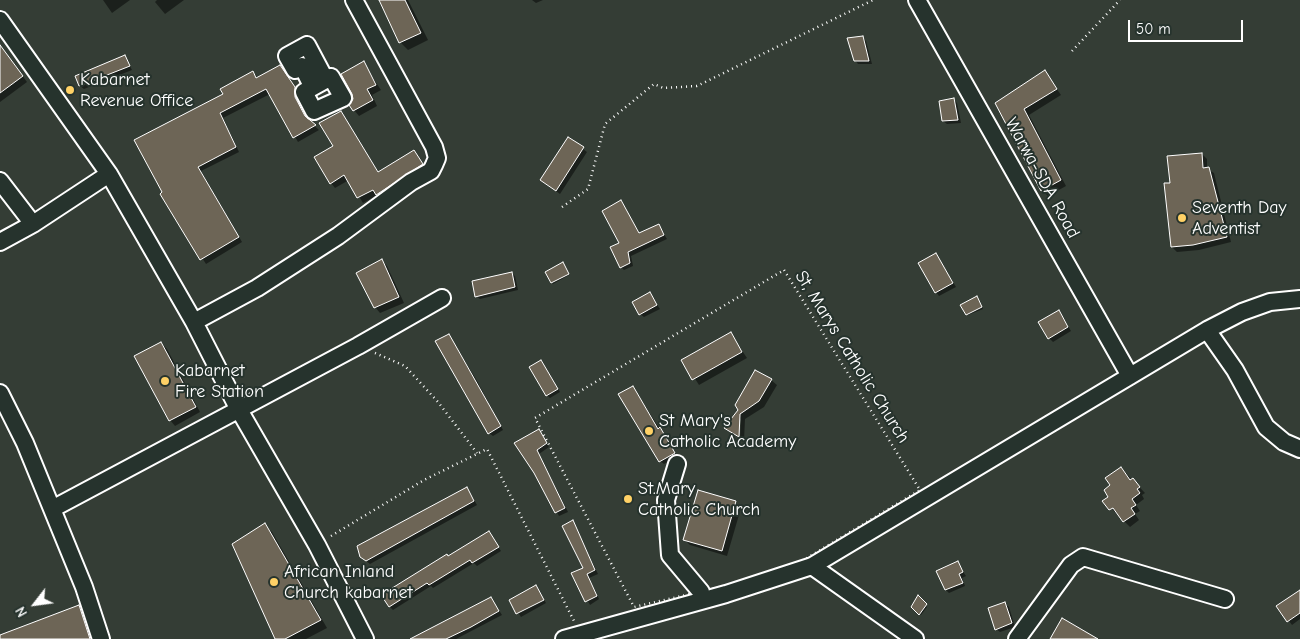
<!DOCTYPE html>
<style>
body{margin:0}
#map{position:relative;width:1300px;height:639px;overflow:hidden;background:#343d35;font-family:"Comic Neue",sans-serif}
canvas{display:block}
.north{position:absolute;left:10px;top:579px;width:50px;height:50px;-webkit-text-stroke:4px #26332d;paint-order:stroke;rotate:240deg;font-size:14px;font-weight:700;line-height:20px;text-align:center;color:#fff}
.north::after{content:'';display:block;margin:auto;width:18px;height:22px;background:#fff;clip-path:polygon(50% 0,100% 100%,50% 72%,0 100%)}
.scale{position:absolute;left:1128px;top:20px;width:115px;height:22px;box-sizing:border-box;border:2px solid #fff;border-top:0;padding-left:6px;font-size:15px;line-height:18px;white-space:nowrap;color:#fff;-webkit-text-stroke:4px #26332d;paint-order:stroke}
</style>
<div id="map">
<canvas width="1300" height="639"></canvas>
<div class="north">N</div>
<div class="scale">50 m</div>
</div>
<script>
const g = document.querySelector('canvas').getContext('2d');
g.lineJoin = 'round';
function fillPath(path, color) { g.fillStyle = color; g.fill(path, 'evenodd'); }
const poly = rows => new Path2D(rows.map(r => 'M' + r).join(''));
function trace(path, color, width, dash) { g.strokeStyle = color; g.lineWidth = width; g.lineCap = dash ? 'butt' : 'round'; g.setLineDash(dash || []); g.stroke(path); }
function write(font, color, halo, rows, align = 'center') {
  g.font = font + ' "Comic Neue",sans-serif'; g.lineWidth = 4; g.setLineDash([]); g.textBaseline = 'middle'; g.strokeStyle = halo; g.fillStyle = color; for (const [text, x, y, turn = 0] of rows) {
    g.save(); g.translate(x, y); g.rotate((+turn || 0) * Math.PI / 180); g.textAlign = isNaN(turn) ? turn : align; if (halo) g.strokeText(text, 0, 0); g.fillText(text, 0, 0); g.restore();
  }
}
fillPath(poly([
 [103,0,130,0,112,13],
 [157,0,184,0,165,14,155,2],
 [380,0,408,0,428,40,408,50,400,42],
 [532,0,543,0,536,3],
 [862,37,866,41,872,64,858,64,855,60],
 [0,46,27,82,0,102],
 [125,57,132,70,84,89,80,86,76,76],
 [363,63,381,90,372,95,377,106,359,116,354,110,354,99],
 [280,66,299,93,299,102,309,121,319,130,298,142,270,94,223,118,239,152,201,171,242,242,206,264,161,194,224,95,253,73,258,78],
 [1045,72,1061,95,1029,115,1066,186,1048,196,1042,190,996,103],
 [954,100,957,103,961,123,947,124,943,121],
 [341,112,379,173,414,152,427,169,382,200,377,195,363,203,349,180,335,188,331,183],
 [568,138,587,152,560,194,541,180],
 [1202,154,1207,159,1207,169,1214,173,1231,242,1199,250,1177,252,1172,247],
 [621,202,640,234,659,226,667,239,631,256,633,266,624,270,621,267],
 [936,255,956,287,939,296,936,292],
 [382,261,387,266,404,303,380,313,375,307],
 [564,265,569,275,553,284,552,282],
 [511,273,515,276,518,290,480,299,476,296],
 [650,294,660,309,644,317,640,314],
 [978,299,983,309,968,315,967,314],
 [1059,311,1071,331,1053,342,1049,338],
 [730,333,747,358,699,385,683,360],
 [449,336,476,379,503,430,493,436,489,433],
 [161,343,167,349,200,412,175,426,170,420],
 [541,361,560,392,550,398,547,395],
 [771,380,777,385,764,407,745,419,744,441,740,439,741,418,739,421,738,437,726,428,739,410],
 [633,387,677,456,664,464,660,461],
 [538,430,549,447,539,454,568,512,559,516,535,473],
 [1121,468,1145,493,1142,495,1144,499,1136,505,1140,511,1135,514,1139,520,1130,527,1104,501,1110,497,1112,485],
 [467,488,477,505,370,564,365,560],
 [735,503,741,508,727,556,690,545,685,540],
 [573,522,598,574,589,578,599,599,590,605,573,574,585,569],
 [264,525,272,532,327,628,306,639,277,639],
 [489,533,501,551,477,566,474,563,433,588,431,586,393,610,390,607,383,595],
 [957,563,966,576,962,578,965,586,949,593,946,590],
 [536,587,546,603,521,617,510,600],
 [1300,594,1300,619,1292,625,1278,606],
 [918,597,927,607,921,615,912,606],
 [491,598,502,615,456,639,426,639],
 [1005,604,1009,607,1015,627,1000,632,996,629],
 [79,606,84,611,93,639,15,639]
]), '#0007');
const building = poly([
 [379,0,405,0,421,33,399,43,379,0],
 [863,36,869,61,854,61,847,38,863,36],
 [0,45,23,76,0,93,0,45],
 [125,55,130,66,79,86,75,76,125,55],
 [364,61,376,85,367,89,373,100,353,111,349,105,353,99,352,94,341,74,364,61],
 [280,65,295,87,295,97,305,116,316,125,293,138,266,89,220,113,236,147,198,167,239,237,200,260,160,194,162,192,134,140,223,94,220,89,253,71,256,78,280,65],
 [1045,70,1057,89,1024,109,1061,180,1041,191,995,103,1045,70],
 [954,98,958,120,942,121,939,101,954,98],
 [341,111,378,172,414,150,423,164,376,195,373,190,357,198,344,175,330,184,314,157,333,146,319,123,341,111],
 [568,137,584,147,556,191,540,180,568,137],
 [1202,153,1203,168,1209,167,1227,237,1193,245,1171,247,1164,183,1170,183,1167,156,1202,153],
 [621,200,639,233,659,224,664,235,628,252,630,263,620,268,610,247,619,243,602,211,621,200],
 [936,253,953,283,935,293,918,263,936,253],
 [382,259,399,297,374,308,356,273,382,259],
 [563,262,569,274,551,283,545,272,563,262],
 [512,272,515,287,475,297,472,281,512,272],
 [650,292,657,305,639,315,632,302,650,292],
 [977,296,982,307,966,315,960,305,977,296],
 [1059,310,1068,327,1048,339,1038,322,1059,310],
 [731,332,742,352,692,380,681,360,731,332],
 [449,334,501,426,488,434,435,341,449,334],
 [161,342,196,407,169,421,134,356,161,342],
 [541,360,558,389,546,396,529,367,541,360],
 [755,370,772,379,759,401,740,414,739,437,724,428,738,410,735,405,755,370],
 [633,386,658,429,660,427,675,453,659,462,618,394,633,386],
 [539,429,547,443,537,450,565,508,555,513,534,473,514,443,539,429],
 [1121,467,1130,480,1133,478,1140,487,1137,489,1140,493,1132,499,1136,505,1131,508,1135,514,1123,522,1113,508,1109,510,1102,501,1108,497,1104,490,1110,485,1105,478,1121,467],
 [467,487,474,501,366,561,360,557,357,546,467,487],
 [698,490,736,501,722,551,683,540,698,490],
 [573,520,595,570,587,574,597,596,585,602,571,573,583,568,562,526,573,520],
 [265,523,321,620,285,639,275,639,232,544,265,523],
 [489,531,499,547,472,563,470,560,429,585,427,583,389,607,381,595,447,554,448,556,489,531],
 [958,561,963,572,959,574,963,583,945,590,936,571,958,561],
 [536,585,544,600,516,614,509,600,536,585],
 [1300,590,1300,613,1287,622,1276,606,1300,590],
 [918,595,927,604,919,615,911,607,918,595],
 [491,597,499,611,471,627,446,639,410,639,491,597],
 [1005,602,1012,623,995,630,988,608,1005,602],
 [79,605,90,639,0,639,0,635,79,605],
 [1062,618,1098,639,1050,639,1062,618]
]);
fillPath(building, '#6d6556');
trace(building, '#fff', 1);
const minor = poly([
 [917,0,1130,376],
 [0,20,109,174,194,322,238,408,317,545,365,639],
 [307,45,324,77,311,84,302,66,295,70,287,56,307,45],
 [331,77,343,98,314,111,304,92,331,77],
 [0,181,33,224],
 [0,242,33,224,109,174],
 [194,322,257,288,338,236,411,182,431,171,434,165,437,158,434,147,354,0],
 [1207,330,1235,370,1266,427,1284,442,1300,449],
 [0,393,25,443,84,587,101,639],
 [677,464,666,500,670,555,701,592],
 [52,509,358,346,442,298],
 [812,566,915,639],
 [564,639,726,594,812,566,1207,330,1242,312,1270,302,1300,299],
 [1017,639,1071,565,1083,557,1225,599]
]);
trace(minor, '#fff', 20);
trace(poly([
 [1072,51,1120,0],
 [562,207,588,189,605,124,654,84,663,88,697,86,873,0],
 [784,270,920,490,782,573,634,607,535,418,784,270],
 [375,353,405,366,438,402,477,453],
 [331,536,424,480,487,449,574,621]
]), '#fff', 2.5, [1, 4]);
trace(minor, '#26332d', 16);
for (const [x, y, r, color] of [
 [70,90,5,"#ffd166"],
 [1182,218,5,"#ffd166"],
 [165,381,5,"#ffd166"],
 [649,431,5,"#ffd166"],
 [628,499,5,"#ffd166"],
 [274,582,5,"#ffd166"]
]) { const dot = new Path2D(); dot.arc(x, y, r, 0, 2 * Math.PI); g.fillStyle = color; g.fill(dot); trace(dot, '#26332d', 2); }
write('18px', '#fff', '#26332d', [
 ["Kabarnet",80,80],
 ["Revenue Office",80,101],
 ["Seventh Day",1192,208],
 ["Adventist",1192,229],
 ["Kabarnet",175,371],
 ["Fire Station",175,392],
 ["St Mary's",659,421],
 ["Catholic Academy",659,442],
 ["St.Mary",638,489],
 ["Catholic Church",638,510],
 ["African Inland",284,572],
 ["Church kabarnet",284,593]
], 'left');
write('18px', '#fff', '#26332d', [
 ["Warwa-SDA Road",1042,178,61],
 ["St, Marys Catholic Church",852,357,58]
]);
</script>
